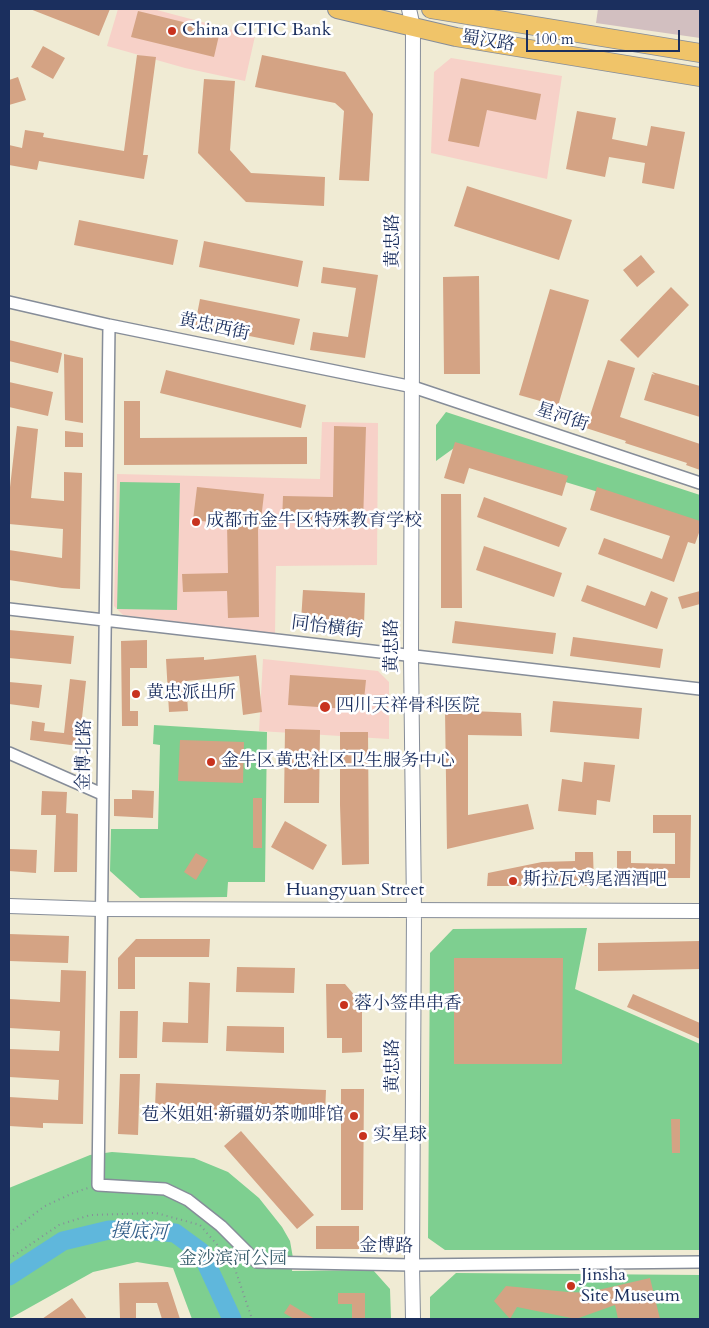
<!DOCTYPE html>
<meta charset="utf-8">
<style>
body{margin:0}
#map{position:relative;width:709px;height:1328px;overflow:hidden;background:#f0ebd4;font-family:Cardo,serif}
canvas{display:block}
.frame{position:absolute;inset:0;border:10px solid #1b2f5e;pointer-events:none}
.scale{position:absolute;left:526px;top:30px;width:154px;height:22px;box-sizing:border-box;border:2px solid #1b2f5e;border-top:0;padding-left:6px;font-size:15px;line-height:18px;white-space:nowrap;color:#1b2f5e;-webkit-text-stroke:4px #fff;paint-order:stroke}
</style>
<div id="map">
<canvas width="709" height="1328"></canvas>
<div class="frame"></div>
<div class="scale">100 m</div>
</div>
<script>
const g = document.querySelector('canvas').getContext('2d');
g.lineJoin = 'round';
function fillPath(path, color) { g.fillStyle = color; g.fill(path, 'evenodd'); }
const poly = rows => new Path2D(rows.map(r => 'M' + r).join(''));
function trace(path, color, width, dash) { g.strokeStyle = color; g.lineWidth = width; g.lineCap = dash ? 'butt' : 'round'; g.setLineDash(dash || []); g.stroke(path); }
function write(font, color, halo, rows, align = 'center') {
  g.font = font + ' Cardo,"Noto Serif SC",serif'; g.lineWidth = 5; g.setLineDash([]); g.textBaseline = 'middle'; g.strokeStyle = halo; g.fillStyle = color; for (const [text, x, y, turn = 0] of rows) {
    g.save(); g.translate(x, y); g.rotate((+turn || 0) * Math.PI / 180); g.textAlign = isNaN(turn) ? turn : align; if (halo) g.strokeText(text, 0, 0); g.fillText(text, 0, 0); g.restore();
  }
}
fillPath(poly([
 [118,9,153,9,255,36,245,81,185,68,107,46],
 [451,58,562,76,547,179,431,153,434,72],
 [322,422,378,423,377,565,276,566,275,634,123,615,114,606,117,474,320,479],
 [263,659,378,671,389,682,389,739,259,731]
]), '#f7d1c8');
fillPath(poly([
 [598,9,700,9,700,38,596,23]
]), '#d2bfc0');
fillPath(poly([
 [446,412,700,495,700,523,454,448,436,461,436,425],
 [120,482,180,483,177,610,117,609],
 [154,725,267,732,265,882,228,882,227,897,140,898,110,871,111,829,158,829,160,745,153,744],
 [587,928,575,989,700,1044,700,1250,445,1250,428,1238,430,953,453,929],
 [112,1152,194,1158,228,1172,259,1198,282,1227,290,1241,293,1258,292,1271,373,1270,390,1289,391,1319,192,1319,173,1268,137,1262,93,1272,9,1319,9,1188,90,1155],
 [456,1273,700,1275,700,1319,430,1319,430,1297]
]), '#7ecf90');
trace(poly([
 [9,1276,63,1241,109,1230,145,1230,175,1233,201,1252,232,1319]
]), '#5fb7dc', 19);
fillPath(poly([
 [30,9,110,9,99,36],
 [138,11,220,31,214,57,131,37],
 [43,46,65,58,53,79,31,67],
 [137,55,156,57,143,155,148,155,144,179,39,161,37,170,9,165,9,145,22,148,25,130,44,133,43,137,124,151],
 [262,55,345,72,373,114,369,181,339,180,344,111,335,103,255,87],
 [18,77,26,100,9,105,9,80],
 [461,78,541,94,536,120,487,110,479,147,448,141],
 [204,79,235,81,230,150,251,173,325,177,324,206,246,202,198,153],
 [577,111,616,118,612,139,647,146,651,126,685,132,674,189,642,183,645,163,609,157,605,177,566,169],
 [467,186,572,220,559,260,454,226],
 [79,220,178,240,173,265,74,245],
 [204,241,303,261,298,287,199,267],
 [641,255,655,272,637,287,623,270],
 [323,267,378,275,365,358,310,350,313,332,348,337,356,288,321,283],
 [479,276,480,374,444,374,443,277],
 [671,287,689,305,638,358,620,340],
 [550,289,589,300,558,406,519,395],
 [200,299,300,319,294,345,195,325],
 [9,340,62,353,58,373,9,361],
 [64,354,83,358,83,423,65,420],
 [608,360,635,368,620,417,700,444,700,470,686,465,687,463,625,443,626,441,586,428],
 [166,370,306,405,301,428,160,393],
 [652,372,700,386,700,417,644,400,652,374,655,375],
 [9,382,53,392,48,416,9,407],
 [124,401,140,401,140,438,307,437,307,464,124,465],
 [17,426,38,429,31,498,64,501,64,472,82,473,80,589,62,588,9,580,9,550,62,558,63,529,9,524,9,496],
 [334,426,366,427,363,523,282,522,283,496,333,497],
 [65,431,83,433,83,447,65,447],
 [455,442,568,476,562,496,469,468,464,484,444,478],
 [197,487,264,494,260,528,258,528,259,617,228,618,227,591,183,592,182,574,228,573,227,524,193,520],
 [597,487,700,521,700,530,695,544,688,542,674,582,598,554,604,538,662,559,670,536,590,510],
 [441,494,461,494,462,608,441,608],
 [484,497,567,528,559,547,477,517],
 [484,546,562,573,554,597,476,570],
 [587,585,645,606,651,591,668,598,657,629,581,601],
 [303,590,365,593,364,624,301,621],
 [700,591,700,604,682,609,678,597],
 [455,621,556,633,553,654,452,643],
 [9,630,74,636,71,664,9,658],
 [573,637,663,649,660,668,570,656],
 [147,640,147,668,130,668,130,711,138,711,138,726,122,726,121,641],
 [256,655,262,712,243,715,239,676,186,681,188,711,169,712,166,659,204,657,204,660],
 [290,675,366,680,363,710,288,705],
 [70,679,86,681,79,746,30,740,32,721,45,723,44,731,64,733],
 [9,682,42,685,39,708,9,704],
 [553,701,642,708,639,739,550,732],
 [445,710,521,713,522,736,468,735,468,815,528,804,534,829,447,849],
 [285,729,320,730,319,803,284,803],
 [340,732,368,732,369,864,342,865,340,805],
 [180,740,244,742,243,783,178,781],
 [584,762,615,765,610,802,597,800,596,815,558,811,562,779,582,782],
 [132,790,154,791,153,818,114,816,114,799,132,799],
 [42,791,67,792,66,813,78,814,77,872,54,872,56,815,41,815],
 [253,798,262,798,262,848,253,848],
 [653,815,691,815,690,878,617,878,617,851,631,851,631,863,675,864,675,833,653,833],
 [285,821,327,845,313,870,271,847],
 [9,849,37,850,36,873,9,871],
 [575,852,593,852,594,886,487,886,488,873,542,862,575,861],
 [196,853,208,860,196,880,184,872],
 [9,934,69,936,68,963,9,961],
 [136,939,210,939,209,957,135,957,135,989,118,989,118,958],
 [700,941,700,969,598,971,598,943],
 [454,958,563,958,562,1064,454,1064],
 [237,967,295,968,294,993,236,992],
 [61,970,86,971,83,1124,43,1123,43,1128,9,1126,9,1097,58,1100,59,1080,9,1077,9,1049,59,1051,60,1031,9,1028,9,999,60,1002],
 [189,982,210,983,208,1043,162,1042,163,1022,188,1023],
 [326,984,345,984,362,1004,362,1052,342,1053,342,1038,327,1038],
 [633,994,700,1023,700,1039,627,1007],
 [120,1011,138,1011,137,1058,119,1058],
 [227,1026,284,1027,284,1053,226,1051],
 [120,1074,140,1074,138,1135,118,1134],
 [156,1083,326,1090,325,1114,155,1107],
 [341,1089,364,1089,363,1210,341,1210],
 [671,1119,680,1119,680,1153,672,1153],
 [241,1131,314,1215,297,1229,224,1146],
 [316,1226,359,1226,359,1249,316,1249],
 [650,1278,660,1319,618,1319,615,1305,576,1319,517,1307,510,1319,494,1301,506,1286,568,1292,597,1293,598,1290],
 [168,1282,180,1319,162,1319,157,1303,136,1303,136,1319,120,1319,119,1283],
 [338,1293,365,1293,365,1319,352,1319,352,1304,338,1304],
 [72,1298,87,1319,42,1319],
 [290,1304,315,1319,294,1319,284,1313]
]), '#d4a384');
const minor = poly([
 [9,302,109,325,413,387,700,483],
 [109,325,98,1185,165,1189,188,1200,221,1226,257,1262,412,1265,700,1262],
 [9,609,700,689],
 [9,753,102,794]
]);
const tertiary = poly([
 [409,9,413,27,411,655,414,910,412,1265,413,1319],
 [9,906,100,909,700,911]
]);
const primary = poly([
 [337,9,456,37,700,77],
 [431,9,700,53]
]);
trace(minor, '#868d99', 14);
trace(tertiary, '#868d99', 16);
trace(primary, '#868d99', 20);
trace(poly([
 [9,1233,45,1206,73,1193,88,1188],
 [9,1259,59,1225,90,1215,156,1213,200,1225,233,1263,252,1319]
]), '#868d99', 2, [1, 4]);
trace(minor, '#fff', 11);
trace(tertiary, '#fff', 14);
trace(primary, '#f0c469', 18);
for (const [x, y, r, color] of [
 [172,31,5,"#c8321e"],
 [196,522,5,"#c8321e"],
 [136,694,5,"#c8321e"],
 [325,707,6,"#c8321e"],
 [211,762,5,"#c8321e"],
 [513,881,5,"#c8321e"],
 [344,1005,5,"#c8321e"],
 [354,1116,5,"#c8321e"],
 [363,1136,5,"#c8321e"],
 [571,1286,5,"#c8321e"]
]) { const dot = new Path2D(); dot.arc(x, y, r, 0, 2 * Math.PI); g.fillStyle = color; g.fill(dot); trace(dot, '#fff', 2); }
write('18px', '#1b2f5e', '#fff', [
 ["China CITIC Bank",182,31],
 ["成都市金牛区特殊教育学校",206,522],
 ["黄忠派出所",146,694],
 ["四川天祥骨科医院",336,707],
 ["金牛区黄忠社区卫生服务中心",221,762],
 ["斯拉瓦鸡尾酒酒吧",523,881],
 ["蓉小签串串香",354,1005],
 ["苞米姐姐·新疆奶茶咖啡馆",344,1116,"right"],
 ["实星球",373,1136],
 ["Jinsha",581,1276],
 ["Site Museum",581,1297]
], 'left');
write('18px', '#1b2f5e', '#fff', [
 ["蜀汉路",488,42,9],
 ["黄忠路",394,241,-90],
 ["黄忠西街",214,328,12],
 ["星河街",562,418,18],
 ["同怡横街",327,628,7],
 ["黄忠路",393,646,-90],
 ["金博北路",85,755,-89],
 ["Huangyuan Street",355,891],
 ["黄忠路",394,1066,-90],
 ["金博路",386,1247,1]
]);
write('18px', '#395f6d', '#fff', [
 ["金沙滨河公园",233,1260]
]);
write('italic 19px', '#335f8a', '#fff', [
 ["摸底河",139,1233,2]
]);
</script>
